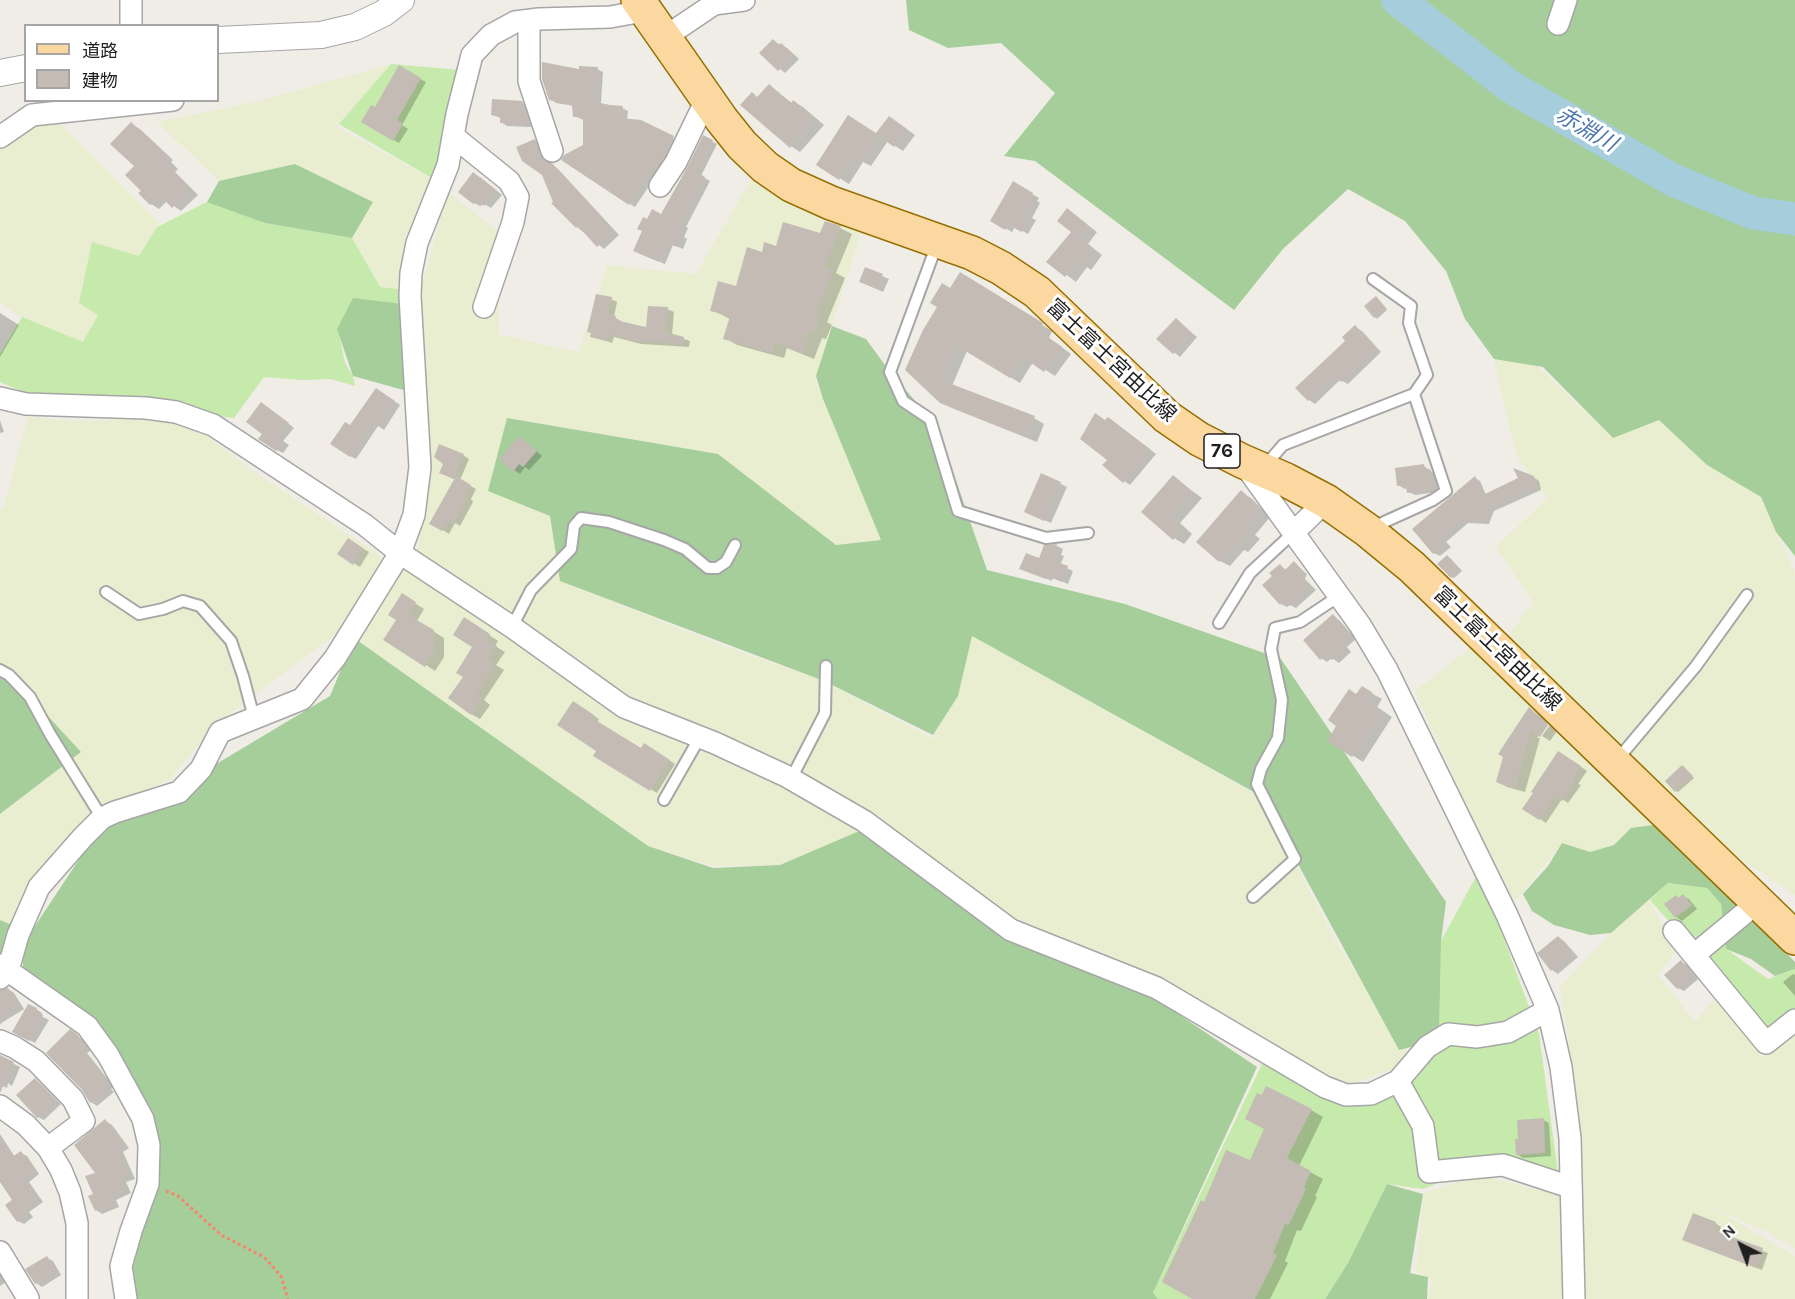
<!DOCTYPE html>
<meta charset="utf-8">
<style>
body{margin:0}
#map{position:relative;width:1795px;height:1299px;overflow:hidden;background:#efede5;font-family:Karla,"Noto Sans JP",sans-serif}
canvas{display:block}
.legend{position:absolute;left:24px;top:24px;width:195px;height:78px;box-sizing:border-box;background:#fff;border:2px solid #a5a5a5;margin:0;padding:8px 10px;list-style:none;font-size:18px;color:#1f1f1f}
.legend li{display:flex;align-items:center;gap:12px;height:30px}
.legend b{width:30px;border:2px solid #a5a5a5}
.north{position:absolute;left:1711px;top:1215px;width:60px;height:60px;-webkit-text-stroke:4px #fff;paint-order:stroke;rotate:318deg;font-size:16px;font-weight:700;line-height:24px;text-align:center;color:#1f1f1f}
.north::after{content:'';display:block;margin:auto;width:21px;height:27px;background:#1f1f1f;clip-path:polygon(50% 0,100% 100%,50% 72%,0 100%)}
</style>
<div id="map">
<canvas width="1795" height="1299"></canvas>
<ul class="legend">
<li><b style="height:8px;background:#fad89f"></b>道路</li>
<li><b style="height:16px;background:#c4bcb4"></b>建物</li>
</ul>
<div class="north">N</div>
</div>
<script>
const g = document.querySelector('canvas').getContext('2d');
g.lineJoin = 'round';
function fillPath(path, color) { g.fillStyle = color; g.fill(path, 'evenodd'); }
const poly = rows => new Path2D(rows.map(r => 'M' + r).join(''));
function trace(path, color, width, dash) { g.strokeStyle = color; g.lineWidth = width; g.lineCap = dash ? 'butt' : 'round'; g.setLineDash(dash || []); g.stroke(path); }
function write(font, color, halo, rows, align = 'center') {
  g.font = font + ' Karla,"Noto Sans JP",sans-serif'; g.lineWidth = 6; g.setLineDash([]); g.textBaseline = 'middle'; g.strokeStyle = halo; g.fillStyle = color; for (const [text, x, y, turn = 0] of rows) {
    g.save(); g.translate(x, y); g.rotate((+turn || 0) * Math.PI / 180); g.textAlign = isNaN(turn) ? turn : align; if (halo) g.strokeText(text, 0, 0); g.fillText(text, 0, 0); g.restore();
  }
}
fillPath(poly([
 [391,64,337,127,437,181,403,290,380,288,352,238,373,202,296,164,219,181,157,122,252,103],
 [50,113,160,224,139,256,93,242,98,315,83,343,22,317,0,303,0,147],
 [765,156,866,216,815,380,882,540,836,545,718,454,507,419,488,491,550,516,560,581,719,644,824,681,933,739,972,636,1261,797,1336,942,1414,1062,1334,1090,1021,926,780,865,714,866,648,846,354,638,418,548,430,471,419,295,448,192,499,232,499,335,579,352,607,265,696,274],
 [1529,358,1613,438,1650,411,1707,465,1761,497,1794,571,1795,583,1795,895,1707,836,1508,636,1533,602,1496,547,1547,498,1516,455,1494,359],
 [28,417,73,421,158,418,200,431,254,472,380,555,383,563,336,634,216,724,169,780,103,809,40,868,15,926,0,920,0,814,81,752,0,666,0,511,4,507],
 [1479,641,1660,824,1631,828,1614,845,1590,852,1562,843,1518,898,1510,902,1415,691],
 [1650,900,1675,952,1658,975,1695,1022,1713,1000,1727,1009,1763,1058,1795,1032,1795,1248,1765,1231,1712,1207,1795,1256,1795,1299,1579,1299,1580,1115,1560,987,1611,933],
 [1491,1178,1566,1197,1568,1299,1428,1299,1432,1279,1416,1272,1423,1194,1457,1182]
]), '#eaeed1');
fillPath(poly([
 [391,64,460,70,437,181,339,124],
 [207,202,232,207,265,223,352,238,380,287,403,290,403,304,338,329,345,363,353,376,355,386,331,379,302,380,264,377,234,418,221,417,184,402,37,398,0,382,0,354,22,317,83,342,98,315,79,303,92,242,139,256,157,227],
 [1479,871,1539,1034,1558,1173,1508,1155,1423,1189,1387,1184,1348,1263,1325,1299,1158,1299,1153,1293,1264,1060,1371,1094,1439,1040,1441,941],
 [1668,883,1707,888,1721,904,1726,949,1768,979,1795,969,1795,1011,1767,1032,1650,900]
]), '#c6e9ac');
fillPath(poly([
 [906,0,1795,0,1795,556,1776,532,1761,497,1707,465,1659,420,1613,438,1543,367,1494,359,1465,319,1446,271,1405,221,1348,189,1283,249,1234,310,1035,161,1004,156,1055,93,1001,43,948,48,909,30],
 [295,164,373,202,352,238,265,223,207,202,219,181],
 [353,298,403,304,407,391,353,376,337,329],
 [832,326,866,339,890,372,937,426,987,570,1125,604,1281,659,1446,902,1441,941,1439,1040,1399,1050,1261,796,972,636,958,696,933,735,824,681,560,581,550,516,488,491,507,418,718,454,836,545,881,540,823,399,816,376],
 [354,638,648,846,713,868,780,865,871,826,1011,930,1114,971,1257,1067,1153,1293,1158,1299,135,1299,129,1264,147,1107,23,970,23,944,94,837,330,696],
 [0,664,81,752,0,814],
 [1660,824,1795,962,1795,969,1775,976,1751,959,1726,949,1721,904,1707,888,1668,883,1611,933,1590,935,1554,925,1532,911,1523,894,1548,866,1562,843,1590,852,1614,845,1631,828],
 [0,920,15,926,5,956,0,956],
 [1387,1184,1423,1194,1410,1273,1428,1277,1427,1299,1325,1299,1348,1263]
]), '#a6ce9a');
fillPath(poly([
 [773,41,787,48,799,59,785,73,761,53],
 [399,68,426,82,402,125,408,129,399,143,363,122,376,109],
 [597,69,603,72,601,103,622,108,628,111,627,120,641,122,679,141,635,207,630,204,584,146,584,120,574,116,574,106,556,103,550,99,580,71],
 [769,86,792,103,794,102,803,107,824,125,800,152,791,146,752,94,758,98],
 [522,102,528,106,532,117,531,127,507,126,501,122,501,118,492,115],
 [898,123,915,135,903,151,888,141,871,166,863,162,849,184,818,164],
 [131,124,140,129,173,160,171,162,178,169,175,172,198,195,181,211,167,201,159,209,151,204,143,191,136,166],
 [704,137,717,144,701,176,710,181,686,227,688,228,684,237,687,239,683,249,673,245,665,264,641,254,648,221,661,215],
 [534,141,541,144,549,164,558,169,619,235,604,249,577,227,554,203],
 [480,177,502,195,491,208,484,204,480,206,474,203],
 [1013,183,1039,198,1037,201,1040,203,1032,218,1036,220,1028,234,1015,227,1012,232,992,221],
 [1068,210,1097,232,1088,244,1102,255,1091,270,1087,267,1076,282,1048,261,1073,231],
 [840,228,852,234,836,273,845,278,827,322,832,325,826,339,822,338,814,359,787,348,784,358,737,345,725,338,730,319,712,310,737,288,763,253],
 [866,269,889,279,883,292,861,282],
 [960,274,1052,331,1049,338,1071,354,1055,376,1033,362,1020,383,967,351,952,386,1034,418,1044,424,1037,442,952,408,941,402,907,370],
 [611,299,617,302,614,317,621,321,621,323,647,329,667,309,674,312,672,335,690,341,689,347,641,344,614,337,612,343,592,336],
 [1378,299,1387,310,1377,319,1375,317],
 [0,313,19,325,0,357],
 [1176,320,1197,337,1180,357,1158,339],
 [1355,327,1362,331,1381,352,1348,384,1340,380,1315,404,1309,400],
 [382,393,400,405,384,430,378,426,356,459,350,456,351,427],
 [268,408,294,428,283,441,289,445,283,453,277,450],
 [0,420,4,432,0,433],
 [1106,421,1114,422,1156,454,1130,485,1124,481,1109,459],
 [520,437,542,456,529,470,525,467,520,474,514,470],
 [463,455,469,459,460,480,476,489,471,499,473,502,460,526,455,523,449,534,431,523,456,480,441,473,444,464],
 [1424,466,1435,474,1438,492,1415,495,1409,492,1408,488,1405,489,1398,485],
 [1042,475,1067,487,1051,523,1032,515],
 [1173,477,1202,498,1180,523,1192,534,1184,544,1174,538,1143,511],
 [1533,477,1539,481,1541,490,1494,511,1489,524,1468,523,1446,542,1451,547,1440,556,1434,553,1414,529,1475,478,1480,481,1486,495],
 [1241,492,1251,498,1270,517,1255,535,1260,539,1248,552,1244,550,1230,566,1220,561,1198,542],
 [348,540,369,552,360,567,339,554],
 [1057,546,1063,549,1061,555,1064,556,1060,565,1073,571,1068,584,1053,578,1052,581,1027,571,1040,560,1045,547],
 [1450,558,1462,571,1454,578,1451,577],
 [1294,563,1307,574,1305,579,1316,590,1296,608,1290,605,1287,607,1281,604,1274,576,1280,566,1287,570],
 [402,595,424,609,417,621,444,638,444,657,435,671,426,665,398,619],
 [1333,616,1339,620,1356,639,1347,647,1351,652,1339,663,1332,658,1327,662,1321,658],
 [473,624,498,641,495,646,505,652,496,665,504,670,484,700,490,705,480,719,471,714,465,677,474,647],
 [1362,688,1382,699,1377,707,1392,717,1363,762,1329,740],
 [580,706,599,719,597,723,642,750,651,748,675,764,657,793,595,755,598,751],
 [1530,709,1548,722,1537,738,1540,738,1525,792,1507,787,1497,782],
 [1550,725,1557,731,1550,741,1542,736],
 [1565,756,1587,771,1578,784,1581,785,1568,803,1562,799,1546,823,1525,809],
 [1683,766,1694,778,1678,792,1676,791],
 [1683,896,1689,899,1697,909,1682,921,1676,917,1666,904,1676,897,1679,899],
 [1558,937,1564,941,1578,957,1558,974,1552,970],
 [1681,962,1687,965,1698,979,1684,991,1678,988],
 [1793,974,1795,975,1795,996,1783,982],
 [8,989,14,993,24,1009,0,1024,0,994],
 [36,1009,42,1013,41,1016,49,1020,35,1043,14,1032],
 [76,1035,84,1040,91,1050,87,1053,114,1087,111,1089,114,1092,97,1106,91,1102,83,1089],
 [1,1057,20,1067,12,1086,8,1083,7,1088,0,1085],
 [35,1080,41,1084,61,1104,44,1120,38,1117],
 [1311,1110,1323,1117,1299,1166,1323,1179,1315,1196,1317,1197,1301,1231,1297,1230,1285,1261,1288,1263,1270,1299,1197,1299,1205,1204,1250,1161],
 [1543,1120,1549,1123,1551,1156,1523,1158,1517,1154],
 [105,1121,112,1125,129,1148,123,1152,135,1179,126,1182,131,1193,116,1200,119,1207,102,1214,96,1210,95,1195],
 [0,1134,15,1157,21,1153,27,1156,39,1174,29,1182,43,1202,29,1212,33,1217,24,1224,18,1221,14,1200,0,1180],
 [1715,1223,1721,1227,1719,1233,1768,1253,1762,1270,1690,1242],
 [47,1258,53,1261,61,1275,42,1287,36,1283],
 [0,1271,6,1282,0,1286]
]), '#0003');
trace(poly([
 [1398,0,1511,87,1673,180,1753,213,1795,219]
]), '#a6cddc', 33);
fillPath(poly([
 [773,39,779,45,781,43,794,55,778,71,759,53],
 [542,62,579,69,579,66,598,67,595,100,598,99,598,104,623,106,621,118,641,120,674,136,665,156,653,174,650,172,629,205,561,160,564,155,583,145,583,117,573,117,572,105,549,100,542,79],
 [399,65,421,78,397,120,403,124,393,141,361,122,371,105,375,107],
 [769,84,791,103,793,100,815,118,790,148,740,105,752,92,757,97],
 [492,99,522,101,526,113,526,124,500,123,500,116,491,115],
 [848,115,876,133,889,116,907,129,894,147,879,136,861,163,854,158,839,180,816,165],
 [131,122,165,154,164,157,171,164,168,166,190,189,172,208,160,195,150,205,138,193,141,191,125,175,134,166,110,144],
 [703,135,713,140,697,172,705,177,681,223,683,223,679,233,682,235,677,247,667,243,659,262,633,251,642,231,637,229,643,217,647,219,652,209,661,214,687,168],
 [535,139,543,160,552,163,614,231,597,247,578,226,576,228,551,203,553,202,542,175,522,161,516,147],
 [473,172,496,190,484,206,477,201,473,204,458,192],
 [1013,181,1033,193,1031,197,1035,199,1026,214,1030,216,1021,232,1008,224,1005,230,990,221],
 [1067,208,1088,225,1079,237,1094,249,1081,265,1077,262,1065,277,1046,262,1071,232,1057,221],
 [825,221,841,226,825,266,833,270,816,315,821,316,814,334,810,332,802,353,775,343,772,353,723,339,730,316,710,311,718,281,736,286,747,247,762,252,764,242,776,246,783,222,820,233],
 [865,267,883,274,877,289,859,282],
 [960,272,1043,323,1039,331,1062,347,1044,372,1023,357,1010,378,957,346,941,380,1035,416,1026,437,940,403,905,370,923,330,937,307,930,303,942,283,950,288],
 [596,294,612,297,608,314,616,316,615,320,646,327,648,306,668,307,666,332,684,337,683,344,634,341,608,335,606,341,590,337,591,333,587,332],
 [1376,296,1386,308,1374,318,1364,306],
 [1176,318,1192,333,1173,354,1156,339],
 [1355,325,1376,348,1341,382,1335,376,1308,401,1295,388,1345,341,1342,337],
 [376,388,395,401,377,427,372,424,350,457,330,444,345,422,350,425],
 [261,402,289,423,278,436,284,441,276,451,258,439,262,434,246,422],
 [1095,413,1105,420,1108,417,1151,450,1123,483,1102,465,1107,460,1080,439],
 [519,436,537,451,523,467,519,464,513,472,499,459],
 [439,444,464,454,454,479,439,473,443,464,434,457],
 [1424,464,1425,469,1430,469,1432,489,1407,493,1406,485,1397,486,1395,468],
 [1513,468,1534,476,1535,487,1488,508,1484,522,1462,521,1441,538,1446,543,1433,554,1412,529,1475,476,1483,495,1518,478],
 [1041,473,1061,482,1044,521,1024,512],
 [1173,475,1193,492,1171,517,1184,527,1173,540,1141,512],
 [456,476,471,485,465,495,468,498,453,524,448,521,442,531,429,524],
 [1241,490,1262,510,1246,528,1251,533,1237,548,1234,545,1219,562,1196,542],
 [348,538,363,548,353,565,337,554],
 [1057,544,1055,550,1058,551,1055,561,1068,566,1062,582,1047,576,1046,579,1019,569,1026,553,1039,558,1044,545],
 [1447,555,1460,569,1451,578,1437,564],
 [1294,561,1302,570,1299,574,1311,586,1289,606,1285,601,1280,605,1262,585,1272,576,1269,573,1280,564,1285,570],
 [402,593,416,602,408,615,434,630,434,651,425,667,383,640,396,620,388,615],
 [1333,614,1351,635,1342,643,1346,648,1332,660,1327,654,1320,660,1303,640],
 [464,617,490,634,487,639,497,646,488,659,496,664,477,694,482,699,471,715,448,698,463,677,456,673,472,647,453,635],
 [1362,686,1373,693,1368,701,1383,711,1352,757,1327,741,1336,726,1328,720,1349,689,1356,694],
 [573,701,594,715,592,718,641,748,644,743,670,760,650,791,593,756,596,751,557,725],
 [1529,707,1548,725,1540,737,1531,731,1515,788,1496,782,1503,757,1498,754],
 [1558,751,1581,766,1573,779,1575,781,1562,801,1555,797,1539,820,1522,809,1533,793,1531,792],
 [1682,765,1693,776,1675,792,1665,781],
 [1683,894,1692,905,1675,918,1664,904,1676,895,1678,898],
 [1558,936,1573,953,1551,971,1537,953],
 [1681,960,1693,975,1677,989,1664,975],
 [8,988,19,1005,0,1017,0,990],
 [28,1004,37,1008,36,1011,43,1015,29,1041,12,1032],
 [70,1029,78,1035,85,1046,82,1049,109,1083,106,1085,109,1088,90,1103,82,1090,46,1053],
 [0,1055,14,1062,0,1093],
 [35,1078,56,1100,37,1118,16,1095],
 [1266,1086,1312,1109,1287,1158,1311,1171,1304,1188,1306,1189,1289,1225,1285,1224,1273,1253,1277,1255,1255,1299,1192,1299,1162,1282,1201,1200,1204,1202,1226,1150,1250,1160,1264,1129,1245,1119,1257,1093,1262,1095],
 [1544,1118,1545,1153,1516,1155,1515,1139,1518,1139,1517,1120],
 [105,1119,124,1144,118,1148,129,1175,121,1179,125,1190,111,1196,114,1203,95,1211,88,1196,93,1194,85,1176,95,1173,74,1145],
 [0,1137,12,1157,21,1151,34,1170,23,1178,38,1198,24,1208,28,1214,17,1222,5,1205,12,1200,0,1182],
 [1693,1213,1716,1222,1714,1229,1721,1233,1763,1248,1756,1268,1682,1240],
 [47,1256,56,1271,35,1284,25,1269]
]), '#c4bcb4');
const service = poly([
 [937,244,890,372,903,401,930,419,958,511,1046,538,1088,533],
 [1264,467,1283,445,1414,394,1427,375,1409,323,1411,306,1373,279],
 [1371,528,1433,500,1446,491,1414,394],
 [106,592,139,614,163,609,183,601,200,606,231,641,243,676,254,718],
 [1219,623,1250,573,1293,533],
 [512,627,531,590,571,549,574,526,581,518,609,522,664,540,685,549,708,568,717,568,726,562,735,545],
 [0,670,9,675,30,697,50,734,102,818],
 [1617,760,1696,666,1747,595],
 [791,779,825,713,826,666],
 [664,800,700,737],
 [1253,897,1295,859,1257,784,1261,769,1278,738,1282,700,1271,649,1275,628,1300,622,1339,596]
]);
const minor = poly([
 [131,0,131,26],
 [529,21,529,81,552,151],
 [1558,24,1566,0],
 [665,37,714,4,744,0],
 [453,136,509,181,518,197,513,222,484,307],
 [0,137,32,115,173,100],
 [660,186,676,162,707,98],
 [0,398,26,404,146,408,176,412,213,425,365,525,400,553,512,627,624,707,715,743,786,776,864,821,1011,930,1157,988,1325,1087,1346,1095,1371,1094,1398,1081,1427,1047,1448,1034,1477,1037,1508,1032,1548,1010],
 [1244,464,1360,625,1387,670,1507,915,1548,1010,1561,1067,1570,1138,1574,1299],
 [1293,533,1326,501],
 [1674,931,1766,1043,1795,1020],
 [1694,955,1758,902],
 [0,965,87,1026,108,1055,143,1119,149,1145,148,1184,131,1231,121,1266,126,1299],
 [0,978,8,970,18,935,39,887,83,837,102,818,115,812,179,792,201,769,220,732,302,699,335,658,400,553,414,515,420,467,410,296,411,273,417,243,448,165,457,114,472,55,491,35,515,22,539,19,610,17,638,12,645,8],
 [0,1041,14,1047,36,1061,73,1099,84,1121,48,1148],
 [1398,1081,1423,1126,1429,1172,1503,1165,1570,1187],
 [0,1106,26,1125,48,1148,61,1170,70,1192,77,1223,77,1299],
 [0,1252,28,1298,27,1299]
]);
const tertiary = poly([
 [218,40,321,35,355,27,384,13,401,0],
 [0,73,26,68]
]);
const primary = poly([
 [638,0,722,120,742,145,765,167,791,185,831,203,972,253,1001,268,1037,292,1167,417,1199,439,1242,461,1286,480,1326,501,1367,530,1412,567,1795,938]
]);
trace(service, '#a6a6a6', 14);
trace(minor, '#a6a6a6', 24);
trace(tertiary, '#a6a6a6', 28);
trace(primary, '#976f02', 36);
trace(poly([
 [166,1191,178,1196,221,1235,264,1257,281,1276,288,1299]
]), '#f8846e', 3, [3, 3]);
trace(service, '#fff', 10);
trace(minor, '#fff', 21);
trace(tertiary, '#fff', 26);
trace(primary, '#fad89f', 33);
for (const [x, y, w] of [
 [1222,451,36]
]) { const box = new Path2D(); box.roundRect(x - w / 2, y - 17, w, 34, 4.5); g.fillStyle = '#fff'; g.fill(box); trace(box, '#1f1f1f', 1.5); }
write('bold 20px', '#1f1f1f', null, [
 ["76",1222,451]
]);
write('21px', '#1f1f1f', '#fff', [
 ["富士富士宮由比線",1111,361,43],
 ["富士富士宮由比線",1497,649,44]
]);
write('italic 22px', '#4c77ad', '#fff', [
 ["赤淵川",1586,130,30]
]);
</script>
